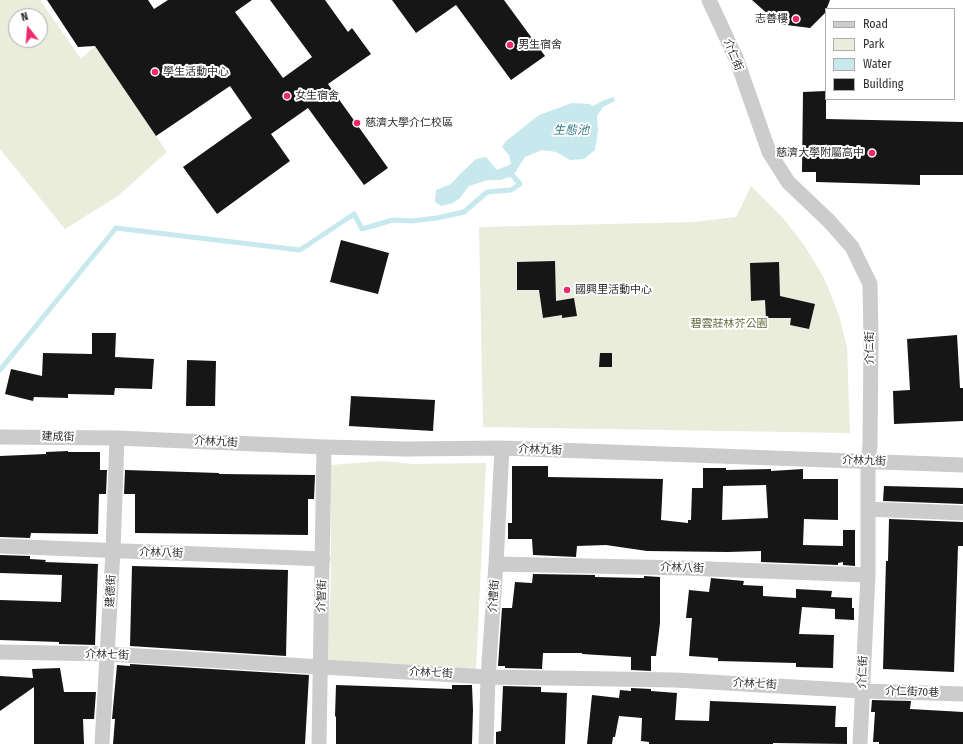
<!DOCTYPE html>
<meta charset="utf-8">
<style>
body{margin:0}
#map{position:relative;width:963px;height:744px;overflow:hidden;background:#fff;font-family:"Fira Sans Condensed",sans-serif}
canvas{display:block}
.legend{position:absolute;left:825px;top:8px;width:130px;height:92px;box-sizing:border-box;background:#fff;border:1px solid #acacac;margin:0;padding:5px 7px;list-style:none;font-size:12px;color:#2f2f2f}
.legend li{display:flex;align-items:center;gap:8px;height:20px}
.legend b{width:20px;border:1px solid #acacac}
.north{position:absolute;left:8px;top:8px;width:40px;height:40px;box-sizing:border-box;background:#fff;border:1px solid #acacac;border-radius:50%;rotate:343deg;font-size:11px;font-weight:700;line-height:16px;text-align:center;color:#2f2f2f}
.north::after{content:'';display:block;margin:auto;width:14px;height:18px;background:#ee296e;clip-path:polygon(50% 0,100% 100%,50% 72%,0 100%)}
</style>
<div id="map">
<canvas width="963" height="744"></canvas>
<ul class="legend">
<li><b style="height:5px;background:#ccc"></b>Road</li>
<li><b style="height:11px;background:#eaeddc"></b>Park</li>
<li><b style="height:11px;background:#c7e9ee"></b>Water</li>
<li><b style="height:11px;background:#161616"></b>Building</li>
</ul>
<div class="north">N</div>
</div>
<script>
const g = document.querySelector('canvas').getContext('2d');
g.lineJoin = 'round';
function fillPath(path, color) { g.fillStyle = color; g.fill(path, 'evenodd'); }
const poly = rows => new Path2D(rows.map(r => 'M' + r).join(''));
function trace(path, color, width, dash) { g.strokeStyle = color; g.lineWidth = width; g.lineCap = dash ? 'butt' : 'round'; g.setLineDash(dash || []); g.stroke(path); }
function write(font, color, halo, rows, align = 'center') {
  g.font = font + ' "Fira Sans Condensed","Noto Sans TC",sans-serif'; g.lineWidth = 4; g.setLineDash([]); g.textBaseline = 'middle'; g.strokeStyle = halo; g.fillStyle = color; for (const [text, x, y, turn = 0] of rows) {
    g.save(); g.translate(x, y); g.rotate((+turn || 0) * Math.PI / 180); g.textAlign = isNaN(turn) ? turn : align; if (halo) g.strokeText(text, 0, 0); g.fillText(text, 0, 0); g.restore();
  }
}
fillPath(poly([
 [0,0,40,0,81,59,95,46,167,152,118,196,65,229,0,149],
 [16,16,40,16,40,40,16,40],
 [751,186,784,219,806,248,824,278,839,315,847,347,850,433,483,427,479,227,694,222,736,217],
 [382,461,413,464,486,463,476,669,326,662,331,580,330,465]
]), '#eaeddc');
fillPath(poly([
 [614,97,615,101,603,107,597,116,598,131,595,150,584,159,570,160,556,152,542,150,525,157,513,176,500,180,488,180,469,186,460,198,453,203,441,206,435,202,436,190,451,184,460,174,476,159,486,157,497,170,511,164,509,155,502,147,506,141,539,115,572,103,590,104,593,106,604,100]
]), '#c7e9ee');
trace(poly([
 [0,370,116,228,300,250,354,214,362,229,393,220,412,221,437,218,464,212,487,192,511,190,520,184,513,176]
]), '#c7e9ee', 5);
fillPath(poly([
 [47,0,148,0,154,9,168,0,252,0,235,12,283,78,312,57,270,0,325,0,348,32,352,28,371,54,328,84,388,168,364,185,308,108,271,134,290,161,217,214,183,167,252,118,230,86,156,136,95,46,78,47],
 [392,0,504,0,545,56,511,80,456,5,416,33],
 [752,0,830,0,825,13,810,28,779,24],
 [826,91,826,119,963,122,963,175,920,175,920,185,816,182,816,172,802,172,803,92],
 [341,240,389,253,378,294,330,282],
 [555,261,556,301,574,298,577,316,562,318,562,315,543,318,539,290,517,290,517,262],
 [779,262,780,296,815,304,809,329,790,325,791,318,766,318,765,300,751,301,750,263],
 [92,333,116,333,115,357,154,359,152,389,115,388,114,395,68,394,68,398,34,397,33,401,5,394,11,369,42,376,43,353,92,354],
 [957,335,960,388,963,388,963,421,894,424,893,391,910,390,907,339],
 [600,353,612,353,612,367,599,367],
 [187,360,216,361,215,406,186,406],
 [351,396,435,400,433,431,349,426],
 [68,451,68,452,100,452,100,470,107,470,106,494,99,494,98,534,31,533,30,538,0,537,0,456,46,454,46,452],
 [512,466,548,466,548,477,663,479,661,520,688,523,688,520,691,520,692,488,703,488,703,468,726,468,726,470,771,469,771,471,803,469,803,479,838,479,838,520,804,519,803,545,843,546,843,530,855,530,855,566,843,565,843,562,838,563,838,565,761,562,761,551,728,552,647,551,606,545,577,546,576,557,533,555,532,539,508,539,508,523,512,523],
 [766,485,768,518,722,520,723,486],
 [125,470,219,473,219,474,315,475,314,499,308,499,308,535,135,533,135,494,124,494],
 [884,486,963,488,963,504,883,501],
 [889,519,963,522,963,546,958,546,954,672,883,669,886,561,888,561],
 [0,555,30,556,30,559,46,560,45,562,98,564,95,645,59,644,59,642,0,640,0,600,61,602,62,575,0,573],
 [132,566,288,570,286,656,130,646],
 [533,574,595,575,595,577,640,578,644,578,644,576,660,577,660,623,656,656,651,656,651,671,631,670,631,657,582,654,582,653,543,653,542,669,505,668,505,666,498,666,502,608,512,608,515,582,532,583],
 [711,578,744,581,743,585,763,586,763,596,796,598,796,589,832,591,831,597,852,598,852,608,854,608,854,620,835,619,835,609,802,607,799,634,834,635,833,668,796,667,796,663,718,661,718,658,689,656,692,618,686,618,689,590,709,592],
 [130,664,309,675,305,744,113,744,115,719,112,719,117,665,130,666],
 [60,668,64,692,96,692,94,719,83,719,84,744,34,744,34,687,0,711,0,676,33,678,32,669],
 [336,685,452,689,452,685,472,685,473,710,472,744,336,744,336,717,335,716],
 [503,686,541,687,541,692,567,693,565,744,496,744,496,732,501,731],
 [631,688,651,689,651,691,677,693,675,720,709,721,710,701,836,706,835,727,847,727,847,744,773,743,773,744,649,744,649,742,641,741,642,718,619,716,615,737,613,737,612,744,587,744,592,695,619,698,620,690,631,691],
 [872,700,911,701,910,709,963,712,963,744,879,744,879,742,873,742,875,712,871,712]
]), '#161616');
trace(poly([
 [709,0,736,58,769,152,788,182,829,221,852,247,870,284,871,339,870,445,868,461,868,575,860,744],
 [0,437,117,438,324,447,406,449,502,448,963,465],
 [868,509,963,513],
 [0,546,323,559],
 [496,564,683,568,868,575],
 [0,652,107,654,488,677,676,680,862,691,963,694],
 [102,744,113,551,117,438],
 [319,744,324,447],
 [486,744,488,677,496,564,502,448]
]), '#ccc', 15);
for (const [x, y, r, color] of [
 [796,19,4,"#ee296e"],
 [510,45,4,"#ee296e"],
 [155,72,4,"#ee296e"],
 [287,96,4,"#ee296e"],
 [357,123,4,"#ee296e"],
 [872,153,4,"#ee296e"],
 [567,290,4,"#ee296e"]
]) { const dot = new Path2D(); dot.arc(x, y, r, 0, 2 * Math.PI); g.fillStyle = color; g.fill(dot); trace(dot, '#fff', 1.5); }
write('11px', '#2f2f2f', '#fff', [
 ["志善樓",788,19,"right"],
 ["男生宿舍",518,45],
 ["學生活動中心",163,72],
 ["女生宿舍",295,96],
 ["慈濟大學介仁校區",365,123],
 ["慈濟大學附屬高中",864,153,"right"],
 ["國興里活動中心",575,290]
], 'left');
write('11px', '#2f2f2f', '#fff', [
 ["介仁街",733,55,68],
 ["介仁街",870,348,-90],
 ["建成街",58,437,1],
 ["介林九街",216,442,3],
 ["介林九街",540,450,2],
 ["介林九街",864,461,2],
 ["介林八街",161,553,2],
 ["介林八街",682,568,2],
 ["建德街",111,591,-87],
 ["介智街",322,596,-88],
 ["介禮街",494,596,-86],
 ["介林七街",107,655,2],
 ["介仁街",863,672,-87],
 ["介林七街",431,673,3],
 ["介林七街",755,684,3],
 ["介仁街70巷",912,692,2]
]);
write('11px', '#606d3a', '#fff', [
 ["碧雲莊林芥公園",729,324]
]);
write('italic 12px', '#347f89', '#fff', [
 ["生態池",571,131]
]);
</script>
